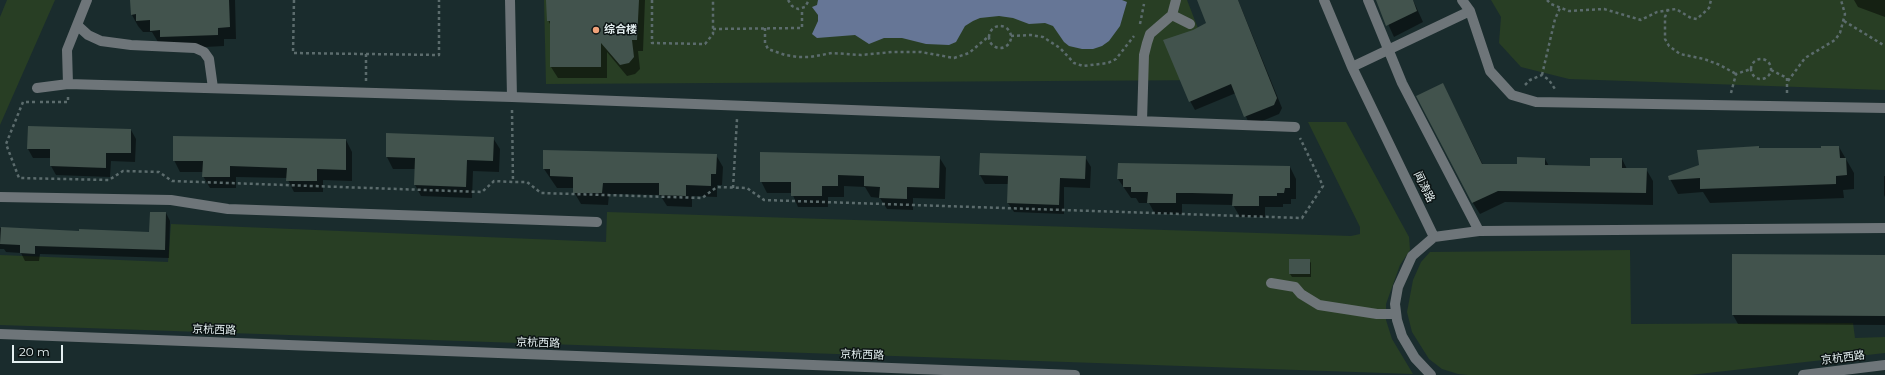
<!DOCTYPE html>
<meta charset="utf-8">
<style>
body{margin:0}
#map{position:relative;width:1885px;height:375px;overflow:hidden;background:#1a2c2d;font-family:Montserrat,sans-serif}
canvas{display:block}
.scale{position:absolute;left:12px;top:345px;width:51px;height:18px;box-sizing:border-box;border:2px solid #e5f0f1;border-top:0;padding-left:5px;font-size:12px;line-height:14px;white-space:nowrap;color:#e5f0f1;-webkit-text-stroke:3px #0b1313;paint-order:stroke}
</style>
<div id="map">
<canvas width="1885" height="375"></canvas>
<div class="scale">20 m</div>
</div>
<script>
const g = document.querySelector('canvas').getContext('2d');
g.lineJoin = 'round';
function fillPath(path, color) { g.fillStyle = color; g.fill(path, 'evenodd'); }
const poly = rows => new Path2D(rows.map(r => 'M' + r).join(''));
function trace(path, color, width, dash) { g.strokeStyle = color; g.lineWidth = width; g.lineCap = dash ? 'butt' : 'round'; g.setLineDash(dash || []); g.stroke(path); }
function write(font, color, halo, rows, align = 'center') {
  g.font = font + ' Montserrat,"Noto Sans SC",sans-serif'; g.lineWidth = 3; g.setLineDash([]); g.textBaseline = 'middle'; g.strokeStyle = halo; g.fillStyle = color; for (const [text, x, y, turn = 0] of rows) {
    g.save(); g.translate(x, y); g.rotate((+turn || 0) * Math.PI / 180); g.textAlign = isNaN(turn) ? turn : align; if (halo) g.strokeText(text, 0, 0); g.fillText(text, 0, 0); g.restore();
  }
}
fillPath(poly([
 [7,0,55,0,0,125,0,17],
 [544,0,1187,0,1218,80,546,84],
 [1491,0,1885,0,1885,90,1569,79,1521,67,1499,43,1501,17],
 [1308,122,1346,122,1409,237,1410,250,1400,265,1386,304,1386,320,1392,339,1413,374,0,325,0,255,168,262,171,224,606,242,607,212,1351,236,1360,234,1360,227],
 [1630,250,1631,324,1853,323,1855,338,1885,337,1885,353,1690,375,1468,375,1458,374,1442,369,1429,359,1412,332,1407,312,1413,280,1421,262,1430,252]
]), '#283e24');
fillPath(poly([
 [818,0,1122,0,1127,2,1120,26,1109,41,1102,46,1093,49,1082,49,1069,46,1064,42,1053,26,1045,23,1029,24,1013,18,999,16,980,18,973,21,965,26,956,42,949,45,926,44,902,38,884,38,869,44,855,35,817,38,812,34,818,21,818,15,812,7,817,5]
]), '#667696');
fillPath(poly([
 [131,0,235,0,236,39,224,39,224,46,167,49,158,42,152,32,143,32,138,26,132,15],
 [547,0,645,0,643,51,638,51,640,69,635,74,627,76,607,52,607,78,558,78,551,67,551,26,548,20],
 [1198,0,1238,0,1282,108,1279,114,1250,126,1236,93,1195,110,1190,101,1194,31,1207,23],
 [1377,0,1413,0,1423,22,1394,37],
 [1854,0,1885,0,1885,17,1858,7],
 [1443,84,1483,165,1518,165,1545,159,1549,166,1591,167,1622,159,1627,169,1646,169,1653,181,1653,205,1505,202,1480,214,1473,203],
 [131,130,136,139,135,162,111,161,110,177,56,175,51,166,51,158,33,158,28,149],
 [387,134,493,138,500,149,499,172,473,171,472,198,421,196,415,185,415,169,393,169,387,157],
 [346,140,352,152,352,181,323,180,323,192,294,192,287,178,236,177,236,188,210,188,203,176,203,172,180,172,174,160],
 [1759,147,1760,149,1822,149,1839,147,1854,173,1854,189,1843,190,1844,198,1710,203,1703,192,1678,194,1670,179],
 [716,155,723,167,722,185,717,185,717,197,692,196,692,207,667,206,660,195,609,194,608,205,581,204,574,192,574,188,557,188,544,169],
 [939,157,946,168,945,199,913,198,913,210,887,209,880,198,871,197,865,187,844,186,844,197,828,197,828,207,798,207,792,193,767,193,761,181],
 [1085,157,1091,167,1090,188,1064,187,1064,214,1014,212,1008,203,1009,184,985,184,980,175],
 [1290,167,1296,179,1296,199,1291,199,1291,204,1283,204,1283,207,1265,207,1265,217,1240,217,1233,205,1182,204,1182,214,1155,214,1149,203,1139,203,1136,198,1131,198,1118,179],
 [1884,176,1885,176,1885,197,1884,195],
 [166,213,170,221,169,258,40,254,39,261,25,261,21,253,6,252,4,249,0,249,0,228,80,232,150,233],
 [1885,256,1885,325,1738,324,1733,315],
 [1309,260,1311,263,1311,277,1292,277,1290,274]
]), '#0007');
fillPath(poly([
 [130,0,229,0,230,27,218,28,218,35,160,37,160,30,150,31,150,20,136,21,136,14,131,15],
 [546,0,639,0,637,40,632,40,634,57,629,63,620,65,601,43,601,67,550,67,550,21,547,21],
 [1197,0,1238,0,1277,98,1274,105,1244,117,1231,84,1189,102,1163,40,1193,30,1206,23],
 [1376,0,1413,0,1417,11,1386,26],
 [1443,83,1482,164,1517,164,1517,157,1545,158,1545,165,1590,166,1590,158,1622,158,1622,168,1647,168,1646,193,1498,191,1472,203,1416,96],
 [28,126,131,129,131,153,106,153,106,168,50,166,50,149,27,149],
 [386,133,494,137,493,161,467,160,466,187,414,185,415,158,386,157],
 [173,136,346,139,346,170,317,169,317,181,286,181,287,168,230,166,230,177,202,177,203,161,173,161],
 [1759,146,1759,148,1821,148,1821,146,1839,146,1840,158,1846,158,1847,175,1836,176,1836,184,1700,189,1700,178,1669,180,1668,176,1699,165,1697,150],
 [543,150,717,154,716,174,711,174,711,186,686,185,686,196,659,195,659,183,603,183,602,193,573,193,573,177,550,176,550,169,543,169],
 [760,152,940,156,939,188,907,187,907,199,879,198,880,187,864,186,864,176,838,175,838,186,822,186,822,196,791,196,791,182,760,182],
 [980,153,1086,156,1085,179,1060,178,1059,205,1007,203,1008,176,979,175],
 [1118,163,1290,166,1290,188,1285,188,1284,193,1277,193,1277,196,1259,196,1259,206,1232,206,1233,194,1192,193,1176,193,1176,203,1147,203,1148,192,1131,192,1131,187,1123,187,1123,179,1117,179],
 [150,212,166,212,165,250,35,246,35,254,20,253,20,245,0,244,1,227,79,231,79,229,149,232],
 [1732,254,1885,255,1885,316,1732,315],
 [1289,259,1310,259,1310,274,1289,274]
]), '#42534d');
trace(poly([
 [294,0,293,53,439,55,439,0],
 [652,0,652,43,705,44,713,34,713,0],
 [788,0,792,6,798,9,805,7,809,0],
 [1547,0,1551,4,1569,11,1604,9,1641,20,1657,12,1676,9,1691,18,1697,19,1709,8,1711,0],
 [1668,9,1665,17,1665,39,1669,46,1680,54,1704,59,1720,65,1736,74],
 [1844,21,1885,46],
 [1140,24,1144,4],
 '989 37a11 11 0 1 1 22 0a11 11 0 1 1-22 0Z',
 [765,28,765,43,768,49,785,55,798,57,810,57,832,53,861,55,892,52,921,52,954,58,969,53,989,36],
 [713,29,802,28,802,9],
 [1011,36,1031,35,1043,37,1060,48,1074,63,1083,66,1108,63,1116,59,1134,36],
 '1751 69a10 10 0 1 1 20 0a10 10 0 1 1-20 0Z',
 [1771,70,1787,78,1787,94],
 [1542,75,1555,19,1560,8],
 [366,81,366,54],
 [1788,81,1805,58,1835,40,1840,33,1845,14,1841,0],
 [1525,85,1530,80,1542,75,1549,80,1555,89],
 [1731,93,1736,74,1751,69],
 [35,102,23,102,6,144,19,178,109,180,123,171,159,172,172,181,482,192,494,181,513,182,527,182,541,193,702,198,717,187,747,188,764,200,1302,218,1323,186,1300,138],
 [40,102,68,102,68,97],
 [512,110,513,182],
 [733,188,737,119]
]), '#5c6c6d', 2.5, [3, 3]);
trace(poly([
 [510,0,512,97],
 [1324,0,1352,67,1434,237],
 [1368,0,1402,83,1479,231],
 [1462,0,1470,11,1490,71,1512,95,1536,102,1885,108],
 [1172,15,1190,24],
 [77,25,88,35,101,41,131,45,195,48,204,52,209,59,213,88],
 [1352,67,1470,11],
 [68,84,67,50,87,0],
 [37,88,68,84,512,97,1295,127],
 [1142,121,1144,55,1147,43,1150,34,1172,15,1176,0],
 [0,197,171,200,228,209,597,222],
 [1271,283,1295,287,1301,294,1319,305,1377,314,1396,314],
 [0,334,1075,375],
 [1431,375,1415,358,1402,336,1397,320,1395,304,1398,287,1412,256,1434,237,1479,231,1885,228],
 [1803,375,1885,365]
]), '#6e7579', 10);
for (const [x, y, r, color] of [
 [596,30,4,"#f0a279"]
]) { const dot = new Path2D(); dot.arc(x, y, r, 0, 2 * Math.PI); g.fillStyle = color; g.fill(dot); trace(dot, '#0b1313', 1.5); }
write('bold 11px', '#e5f0f1', '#0b1313', [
 ["综合楼",604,30]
], 'left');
write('11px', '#e5f0f1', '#0b1313', [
 ["闻涛路",1424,187,64],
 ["京杭西路",214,330,2],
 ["京杭西路",538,343,2],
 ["京杭西路",862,355,2],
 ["京杭西路",1843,358,-7]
]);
</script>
